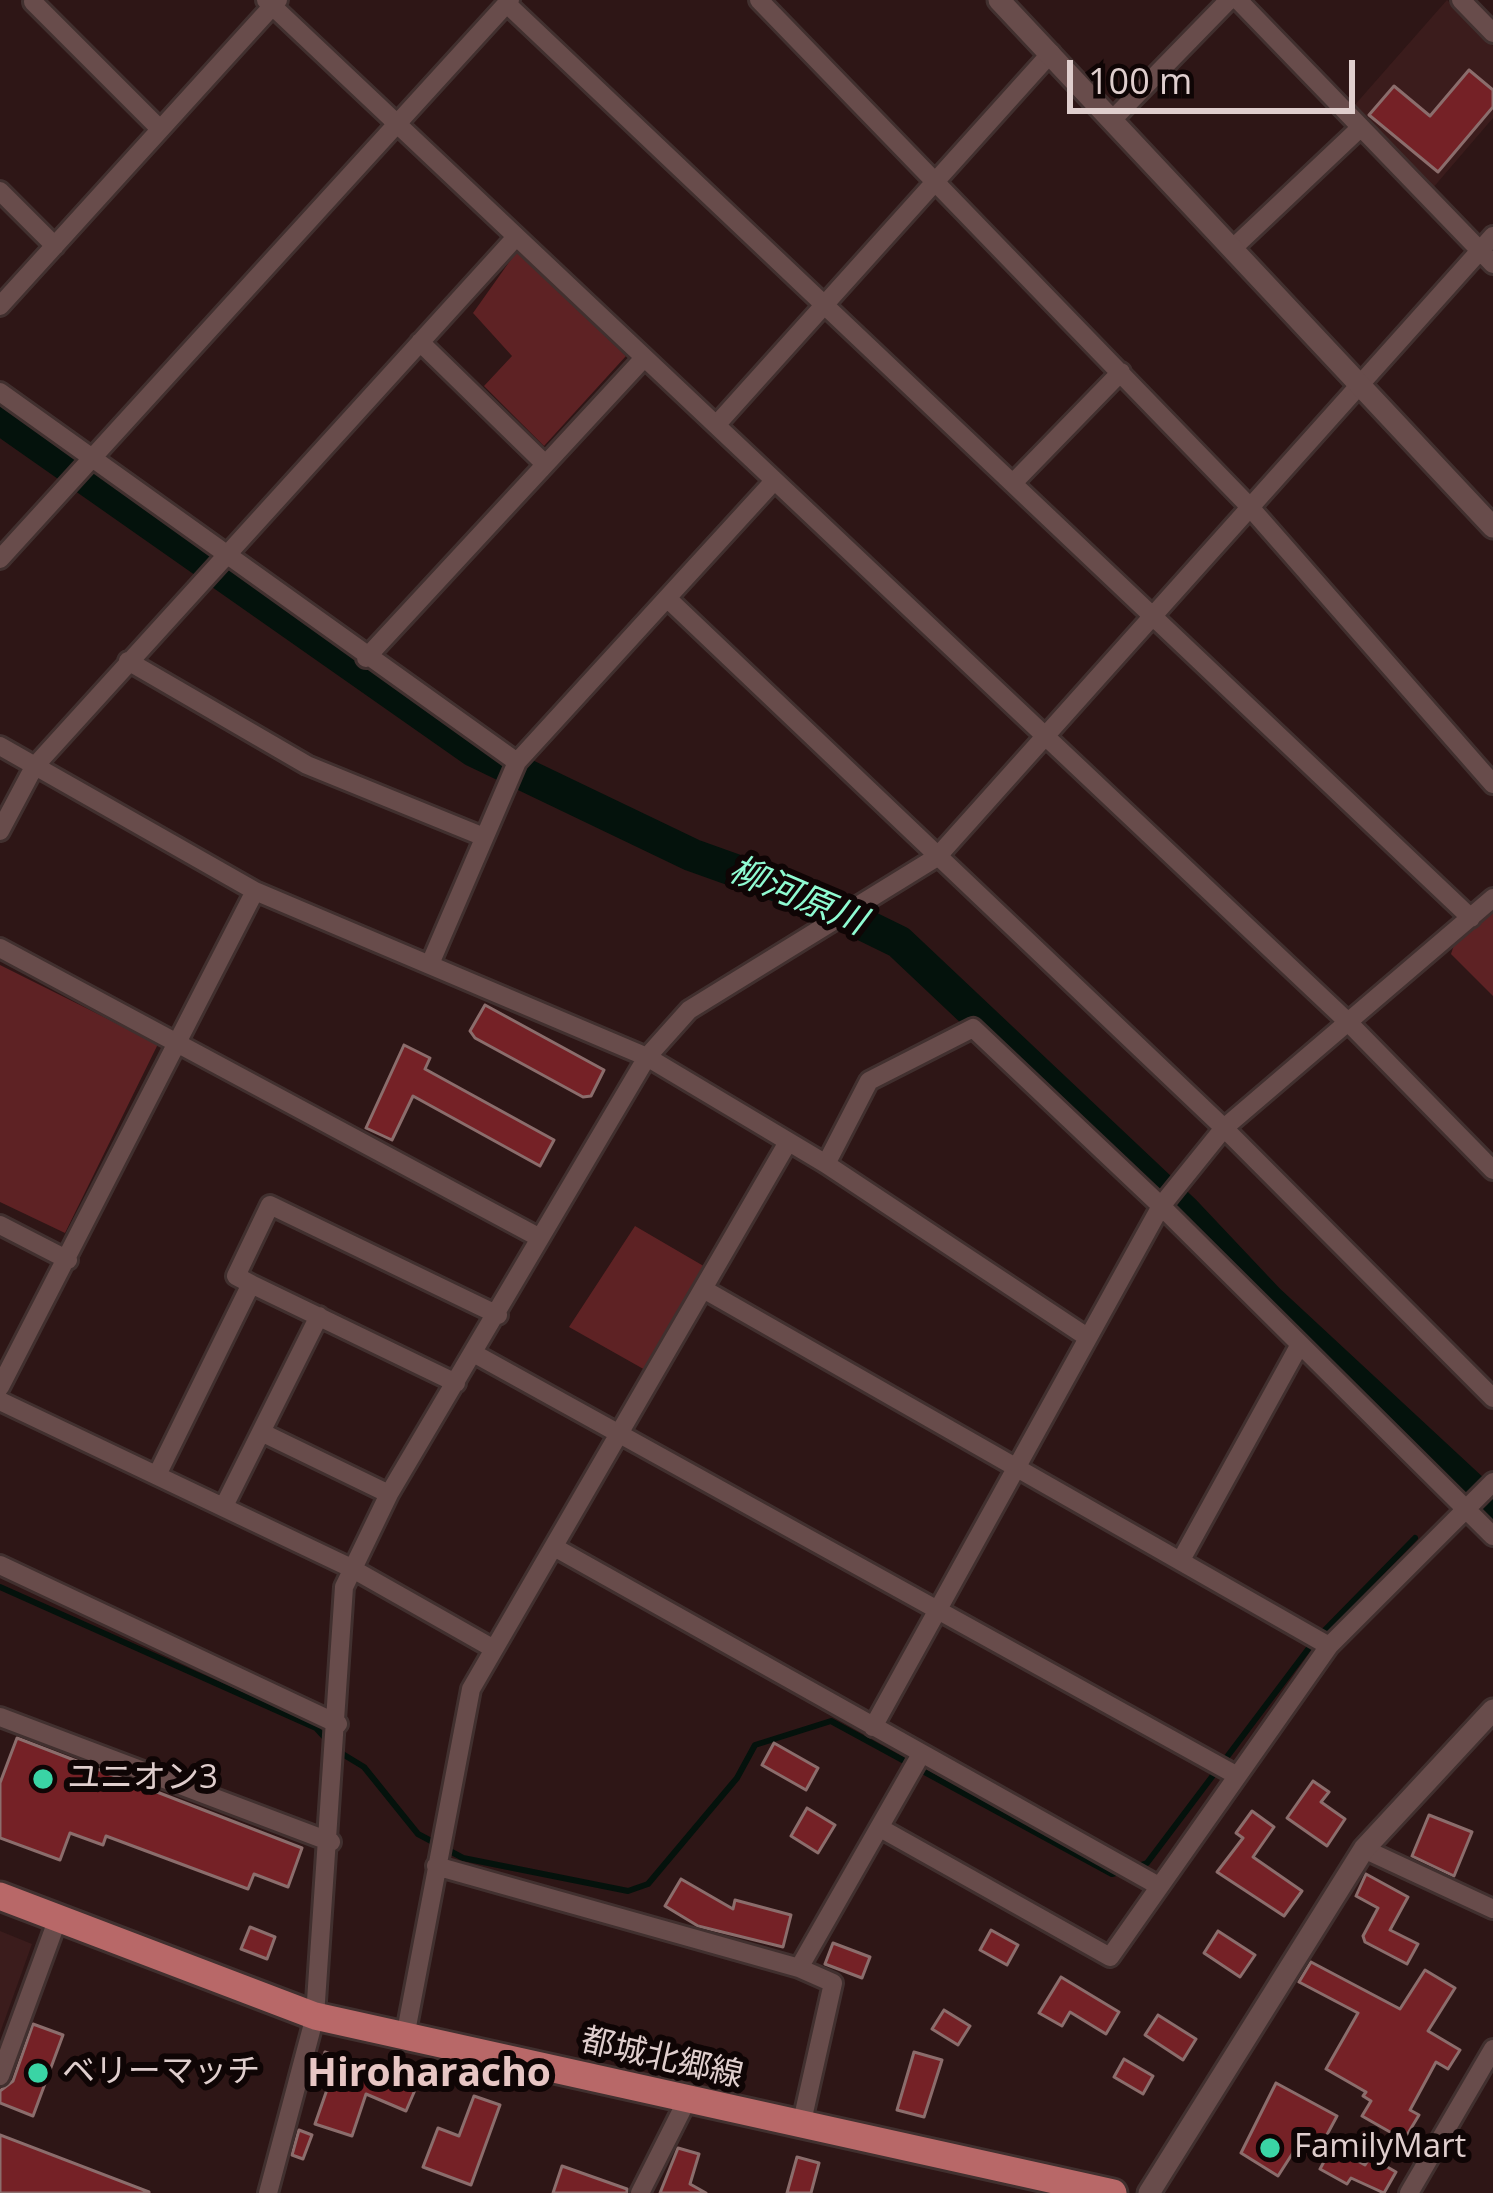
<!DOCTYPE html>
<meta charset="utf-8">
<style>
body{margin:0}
#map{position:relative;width:1493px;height:2193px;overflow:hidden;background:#2e1616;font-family:"Open Sans",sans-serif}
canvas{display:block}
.scale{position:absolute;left:1067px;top:60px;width:288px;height:54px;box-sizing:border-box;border:6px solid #dfcecd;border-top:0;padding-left:15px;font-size:36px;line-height:42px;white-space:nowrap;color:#dfcecd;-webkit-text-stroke:9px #0f0505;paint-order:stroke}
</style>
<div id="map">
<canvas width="1493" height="2193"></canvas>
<div class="scale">100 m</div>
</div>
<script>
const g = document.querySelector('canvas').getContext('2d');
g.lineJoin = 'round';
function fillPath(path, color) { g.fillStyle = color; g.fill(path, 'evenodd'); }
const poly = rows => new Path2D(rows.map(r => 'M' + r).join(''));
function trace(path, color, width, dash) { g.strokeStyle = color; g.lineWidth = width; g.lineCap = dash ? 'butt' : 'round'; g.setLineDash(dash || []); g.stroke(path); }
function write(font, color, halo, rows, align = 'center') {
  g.font = font + ' "Open Sans","Noto Sans JP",sans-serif'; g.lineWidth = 12; g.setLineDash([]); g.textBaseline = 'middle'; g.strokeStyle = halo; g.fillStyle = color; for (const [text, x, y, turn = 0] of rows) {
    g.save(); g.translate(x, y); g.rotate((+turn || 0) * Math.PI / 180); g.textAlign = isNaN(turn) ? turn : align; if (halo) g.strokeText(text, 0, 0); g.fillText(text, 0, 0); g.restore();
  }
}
fillPath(poly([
 [1447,0,1493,46,1493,118,1432,189,1353,107],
 [0,1931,32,1944,0,2033]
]), '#3b1c1c');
fillPath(poly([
 [517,251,626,356,544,446,484,386,512,356,473,313],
 [1493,910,1493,996,1451,954,1454,945],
 [0,965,158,1044,65,1233,0,1202],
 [635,1226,707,1268,647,1371,569,1327]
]), '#5e2224');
trace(poly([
 [0,1587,316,1728,327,1740],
 [1321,1634,1415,1538],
 [336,1750,364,1767,418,1834,463,1858,628,1891,648,1884,737,1778,755,1745,831,1721,1112,1874,1123,1871],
 [1135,1867,1147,1863,1312,1644]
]), '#04120c', 6);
trace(poly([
 [0,418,473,750,692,855,801,894,899,942,1185,1212,1268,1300,1493,1509]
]), '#04120c', 33);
const building = poly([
 [1469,70,1493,90,1493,107,1438,172,1369,115,1394,86,1430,116,1469,70],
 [485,1005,604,1070,591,1096,583,1097,475,1038,470,1031,485,1005],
 [404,1045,430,1058,425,1069,554,1140,540,1166,413,1096,392,1140,366,1128,404,1045],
 [17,1738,302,1848,288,1887,254,1874,248,1889,106,1836,103,1845,70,1833,60,1860,0,1838,0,1783,17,1738],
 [774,1743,818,1768,806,1790,762,1765,774,1743],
 [1313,1781,1329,1792,1321,1802,1345,1819,1327,1846,1287,1818,1313,1781],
 [807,1808,835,1825,818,1853,791,1836,807,1808],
 [1252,1811,1274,1827,1253,1857,1302,1891,1284,1916,1217,1872,1243,1838,1236,1833,1252,1811],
 [1429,1815,1472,1832,1454,1876,1412,1856,1429,1815],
 [1366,1874,1408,1897,1390,1930,1418,1944,1407,1964,1365,1942,1363,1936,1378,1908,1356,1896,1366,1874],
 [681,1879,733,1909,735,1900,791,1915,783,1947,698,1926,665,1906,681,1879],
 [250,1927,275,1937,267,1959,241,1949,250,1927],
 [991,1930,1018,1945,1007,1965,980,1950,991,1930],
 [1218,1931,1255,1955,1240,1977,1204,1953,1218,1931],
 [833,1943,870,1957,862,1978,825,1964,833,1943],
 [1311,1962,1400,2009,1425,1970,1455,1988,1428,2031,1460,2050,1448,2069,1436,2062,1410,2110,1419,2115,1404,2140,1362,2116,1371,2101,1363,2096,1366,2092,1326,2069,1358,2013,1299,1982,1311,1962],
 [1061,1977,1119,2012,1106,2034,1070,2012,1062,2026,1039,2013,1061,1977],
 [944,2010,970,2026,958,2045,932,2029,944,2010],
 [1158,2015,1196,2039,1183,2060,1145,2035,1158,2015],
 [33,2024,63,2035,33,2116,0,2103,0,2091,13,2081,33,2024],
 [325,2052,398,2081,403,2068,421,2076,406,2111,366,2094,352,2136,315,2124,330,2081,317,2077,325,2052],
 [914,2052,942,2060,924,2117,897,2110,914,2052],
 [1124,2059,1153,2076,1143,2094,1114,2077,1124,2059],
 [1276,2083,1337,2116,1322,2144,1305,2134,1278,2176,1241,2153,1276,2083],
 [474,2096,500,2105,471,2185,423,2167,438,2128,459,2136,474,2096],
 [299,2130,312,2135,303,2159,292,2155,299,2130],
 [0,2135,149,2192,149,2193,0,2193,0,2135],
 [1332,2147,1365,2165,1370,2157,1396,2172,1384,2193,1351,2178,1347,2184,1320,2169,1332,2147],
 [678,2148,699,2154,690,2184,706,2193,660,2193,678,2148],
 [797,2157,819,2163,811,2193,787,2193,797,2157],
 [562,2166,627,2189,627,2193,553,2193,562,2166]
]);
fillPath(building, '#752126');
trace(building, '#8b6d6c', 3);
const minor = poly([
 [266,0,1348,1022,1493,1170],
 [759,0,1248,505,1493,784],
 [1238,0,1493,264],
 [1461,0,1493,33],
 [33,2,160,129],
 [507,4,1471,918],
 [1113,119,1229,0],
 [0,191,55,246],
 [1232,249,1360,128],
 [0,306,278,0],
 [420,342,545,464],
 [0,392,517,762],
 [718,423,1051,53],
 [1014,482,1121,372],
 [0,559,510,0],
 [667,598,1224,1128,1493,1398],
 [366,658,644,358],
 [128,661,307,765,484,837],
 [0,746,255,891,647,1057,826,1164,1087,1337],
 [0,831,34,767,516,237],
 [0,948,540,1238],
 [430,964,517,762,774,481],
 [826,1164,869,1081,973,1028,1161,1206,1493,1536],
 [0,1225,68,1260],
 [251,1284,236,1276,270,1205,498,1315],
 [705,1290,1329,1646],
 [475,1354,1234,1774],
 [0,1387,255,891],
 [0,1401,351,1568,494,1649],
 [261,1432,389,1494],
 [157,1475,251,1284,456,1383],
 [224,1506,319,1316],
 [554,1547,1157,1885],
 [1181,1560,1299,1346],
 [0,1565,338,1724],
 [0,1717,331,1842],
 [873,1727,1161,1206,1224,1128,1493,898],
 [882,1829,1110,1957,1329,1646,1493,1482],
 [1364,1849,1493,1909],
 [436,1866,799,1968,833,1983,801,2126],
 [799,1968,920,1756],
 [405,2037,471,1689,788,1142],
 [0,2076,58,1918],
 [268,2193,315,2016,344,1587,389,1494,647,1057,689,1010,937,857,1493,236],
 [640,2193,686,2102],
 [1409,2193,1493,2049]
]);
const tertiary = poly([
 [999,0,1493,527],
 [1149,2193,1364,1849,1493,1710]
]);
const primary = poly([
 [0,1896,315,2016,1113,2193]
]);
trace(minor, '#41302f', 24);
trace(tertiary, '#41302f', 27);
trace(primary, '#41302f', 33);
trace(minor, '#684c4b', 18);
trace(tertiary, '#684c4b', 21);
trace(primary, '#b86868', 27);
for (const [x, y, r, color] of [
 [43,1779,12,"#3ad4a5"],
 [38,2073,12,"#3ad4a5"],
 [1270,2148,12,"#3ad4a5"]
]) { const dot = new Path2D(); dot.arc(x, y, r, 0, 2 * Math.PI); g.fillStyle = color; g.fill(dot); trace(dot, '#0f0505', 4.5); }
write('33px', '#dfcecd', '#0f0505', [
 ["ユニオン3",67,1779],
 ["ベリーマッチ",62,2073],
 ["FamilyMart",1294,2148]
], 'left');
write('33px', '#dfcecd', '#0f0505', [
 ["都城北郷線",662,2059,13]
]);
write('italic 36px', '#8ffbd2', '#0f0505', [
 ["柳河原川",797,897,23]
]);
write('bold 39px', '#e7c6c4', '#0f0505', [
 ["Hiroharacho",429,2075]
]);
</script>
